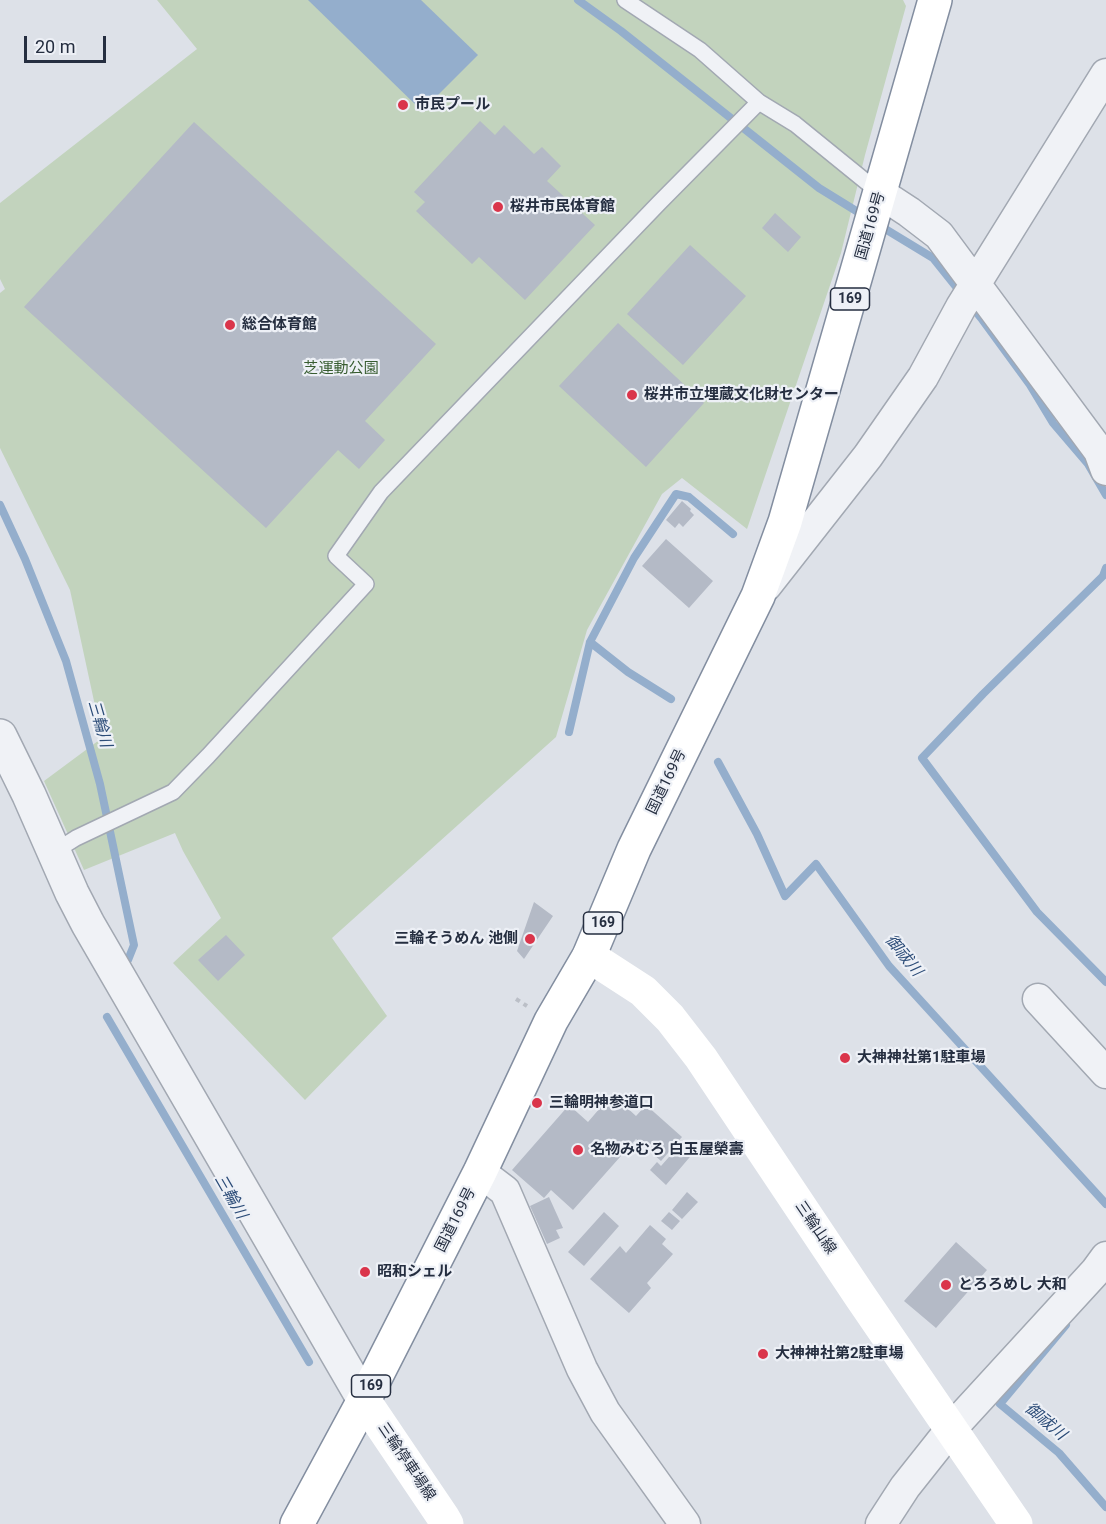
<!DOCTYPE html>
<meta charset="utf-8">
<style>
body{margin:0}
#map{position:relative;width:1106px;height:1524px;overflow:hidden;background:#dde1e8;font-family:Roboto,sans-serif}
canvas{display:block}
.scale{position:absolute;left:24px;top:36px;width:82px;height:27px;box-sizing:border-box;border:3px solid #252e40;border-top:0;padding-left:8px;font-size:18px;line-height:21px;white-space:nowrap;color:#252e40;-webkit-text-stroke:4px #edf0f6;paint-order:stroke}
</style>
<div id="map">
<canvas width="1106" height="1524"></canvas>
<div class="scale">20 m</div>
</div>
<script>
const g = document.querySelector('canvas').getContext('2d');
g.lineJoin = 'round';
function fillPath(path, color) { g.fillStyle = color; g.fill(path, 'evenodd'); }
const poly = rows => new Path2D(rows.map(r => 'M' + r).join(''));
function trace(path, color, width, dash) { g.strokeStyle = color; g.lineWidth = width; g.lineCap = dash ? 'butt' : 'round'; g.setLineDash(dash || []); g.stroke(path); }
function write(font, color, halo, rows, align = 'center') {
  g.font = font + ' Roboto,"Noto Sans JP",sans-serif'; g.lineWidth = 4.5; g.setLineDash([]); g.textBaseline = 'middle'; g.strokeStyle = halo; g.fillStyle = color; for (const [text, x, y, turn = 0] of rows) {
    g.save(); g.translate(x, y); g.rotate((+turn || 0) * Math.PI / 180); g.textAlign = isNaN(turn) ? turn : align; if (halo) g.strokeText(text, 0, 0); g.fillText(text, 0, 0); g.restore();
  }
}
fillPath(poly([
 [157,0,903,0,906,6,865,155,841,253,747,529,682,478,662,494,587,630,556,737,332,938,387,1016,305,1100,173,963,221,918,183,851,175,833,84,870,44,781,102,738,70,590,0,448,0,293,5,289,0,279,0,203,197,49]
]), '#c2d3bd');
fillPath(poly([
 [308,0,421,0,478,55,422,111]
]), '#94aecc');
trace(poly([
 [578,0,621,31,819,188,866,217],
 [877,224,933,258,981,318,1030,385,1053,423,1088,464,1106,495],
 [0,505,25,559,66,661,100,784,134,945,128,960],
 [1106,568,1103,576,983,694,922,758,1037,912,1106,982],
 [590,642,628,672,671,699],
 [569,732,590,642,634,558,676,494,689,497,733,534],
 [718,762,757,834,785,896,816,864,889,966,1106,1204],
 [107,1017,309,1362],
 [1066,1325,1000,1404,1059,1453,1106,1507]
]), '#94aecc', 8);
fillPath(poly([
 [480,121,495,135,504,125,534,154,542,147,561,166,547,181,595,225,525,300,479,257,472,264,416,211,425,202,414,192],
 [194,122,436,344,365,421,385,440,359,469,338,450,266,528,24,307],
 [775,213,801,237,788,252,762,228],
 [690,245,746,296,683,365,627,314],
 [618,323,704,403,646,467,559,386],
 [682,501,691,509,690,511,694,515,683,527,679,523,675,528,666,520],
 [666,539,713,581,689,608,642,566],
 [534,902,553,916,524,959,517,951],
 [226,935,245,955,218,981,198,960],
 [612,1094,636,1116,646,1105,682,1137,661,1161,636,1139,573,1210,551,1190,544,1198,512,1170,569,1105,588,1122],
 [687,1144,695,1151,666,1185,650,1170,657,1162,661,1166,676,1149,680,1153],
 [687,1192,698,1202,682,1219,672,1210],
 [549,1197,563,1228,556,1230,560,1238,547,1244,530,1206],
 [604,1212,619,1226,584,1266,568,1252],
 [669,1212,680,1221,672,1230,661,1221],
 [650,1225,666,1239,662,1244,673,1254,647,1283,651,1288,629,1313,590,1279,620,1246,626,1253],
 [956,1242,987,1270,936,1328,904,1301]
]), '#b4bac6');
const service = poly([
 [625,0,700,50,759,102,795,124,880,193],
 [54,852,76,838,173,792,208,756,366,584,336,556,381,492,659,203,759,102]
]);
const minor = poly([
 [880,193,909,212,939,235,1099,451,1106,470],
 [766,586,868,456,923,377,961,307,1106,74],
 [1038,999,1106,1073],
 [480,1172,505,1191,582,1369,605,1412,685,1524],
 [881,1524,905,1487,951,1429,1095,1272,1106,1257]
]);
const tertiary = poly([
 [0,736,29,795,72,893,88,924,364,1400]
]);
const trunk = poly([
 [297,1524,364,1400,480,1172,551,1021,589,956,634,849,758,596,785,522,935,0]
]);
trace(service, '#a2a8b2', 18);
trace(minor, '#a2a8b2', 33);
trace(tertiary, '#a2a8b2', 36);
trace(trunk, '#838ea0', 36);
trace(poly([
 [516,999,527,1006]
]), '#bbbfc7', 4, [4.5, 4.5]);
trace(service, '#f0f2f6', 15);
trace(minor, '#f0f2f6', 30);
trace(tertiary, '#f0f2f6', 33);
trace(poly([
 [589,956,643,991,670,1018,701,1058,860,1296,1016,1524],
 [364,1400,443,1517,447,1524]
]), '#fff', 33);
trace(trunk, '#fff', 33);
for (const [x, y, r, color] of [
 [403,105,6,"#da354b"],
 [498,207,6,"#da354b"],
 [230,325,6,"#da354b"],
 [632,395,6,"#da354b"],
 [530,939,6,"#da354b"],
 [845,1058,6,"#da354b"],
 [537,1103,6,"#da354b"],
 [578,1150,6,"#da354b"],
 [365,1272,6,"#da354b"],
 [946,1285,6,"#da354b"],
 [763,1354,6,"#da354b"]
]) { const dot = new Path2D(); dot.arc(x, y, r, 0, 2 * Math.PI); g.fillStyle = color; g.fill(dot); trace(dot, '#edf0f6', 2); }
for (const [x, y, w] of [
 [850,299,39],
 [603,923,39],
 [371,1386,39]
]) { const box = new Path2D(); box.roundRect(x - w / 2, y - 11, w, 22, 4.5); g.fillStyle = '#edf0f6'; g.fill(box); trace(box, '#252e40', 1.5); }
write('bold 14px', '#252e40', null, [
 ["169",850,299],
 ["169",603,923],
 ["169",371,1386]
]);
write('bold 15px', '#252e40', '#edf0f6', [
 ["市民プール",415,105],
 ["桜井市民体育館",510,207],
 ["総合体育館",242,325],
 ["桜井市立埋蔵文化財センター",644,395],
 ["三輪そうめん 池側",518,939,"right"],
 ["大神神社第1駐車場",857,1058],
 ["三輪明神参道口",549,1103],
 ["名物みむろ 白玉屋榮壽",590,1150],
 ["昭和シェル",377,1272],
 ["とろろめし 大和",958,1285],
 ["大神神社第2駐車場",775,1354]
], 'left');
write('15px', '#252e40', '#edf0f6', [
 ["国道169号",871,226,-74],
 ["国道169号",667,782,-64],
 ["国道169号",456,1220,-63],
 ["三輪山線",815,1228,56],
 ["三輪停車場線",406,1462,56]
]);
write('15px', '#385d31', '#edf0f6', [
 ["芝運動公園",341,369]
]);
write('italic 16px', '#2c4c78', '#edf0f6', [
 ["三輪川",99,724,74],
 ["御祓川",903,956,51],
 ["三輪川",230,1197,60],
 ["御祓川",1045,1422,40]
]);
</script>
